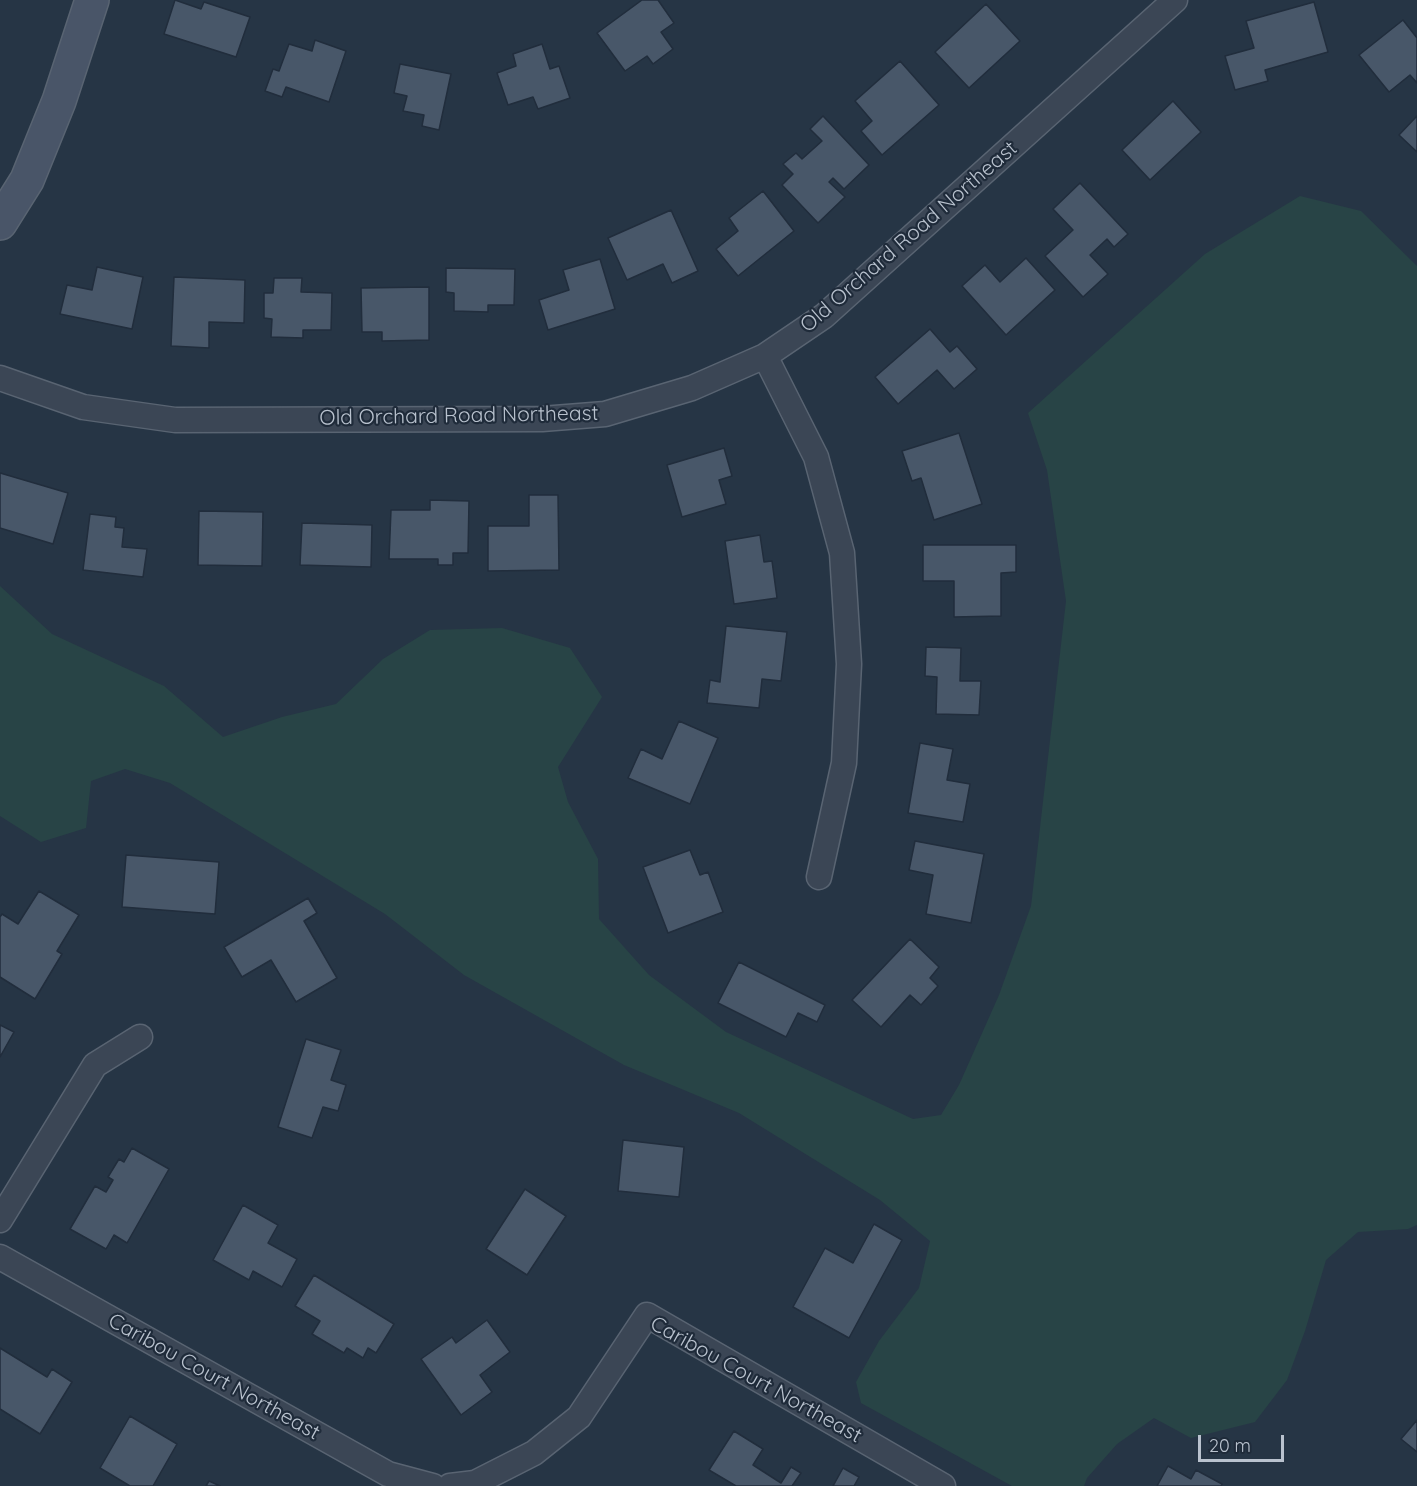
<!DOCTYPE html>
<style>
body{margin:0}
#map{position:relative;width:1417px;height:1486px;overflow:hidden;background:#263545;font-family:Quicksand,sans-serif}
canvas{display:block}
.scale{position:absolute;left:1198px;top:1435px;width:86px;height:27px;box-sizing:border-box;border:3px solid #b9c2ce;border-top:0;padding-left:8px;font-size:18px;line-height:21px;white-space:nowrap;color:#b9c2ce;-webkit-text-stroke:4px #1f2b3a;paint-order:stroke}
</style>
<div id="map">
<canvas width="1417" height="1486"></canvas>
<div class="scale">20 m</div>
</div>
<script>
const g = document.querySelector('canvas').getContext('2d');
g.lineJoin = 'round';
function fillPath(path, color) { g.fillStyle = color; g.fill(path, 'evenodd'); }
const poly = rows => new Path2D(rows.map(r => 'M' + r).join(''));
function trace(path, color, width, dash) { g.strokeStyle = color; g.lineWidth = width; g.lineCap = dash ? 'butt' : 'round'; g.setLineDash(dash || []); g.stroke(path); }
function write(font, color, halo, rows, align = 'center') {
  g.font = font + ' Quicksand,sans-serif'; g.lineWidth = 4.5; g.setLineDash([]); g.textBaseline = 'middle'; g.strokeStyle = halo; g.fillStyle = color; for (const [text, x, y, turn = 0] of rows) {
    g.save(); g.translate(x, y); g.rotate((+turn || 0) * Math.PI / 180); g.textAlign = isNaN(turn) ? turn : align; if (halo) g.strokeText(text, 0, 0); g.fillText(text, 0, 0); g.restore();
  }
}
fillPath(poly([
 [1300,196,1361,211,1417,266,1417,1225,1408,1229,1358,1232,1326,1260,1305,1331,1287,1380,1255,1422,1191,1438,1154,1418,1117,1444,1087,1478,1084,1486,1012,1486,861,1403,856,1382,879,1341,919,1288,930,1241,880,1200,739,1113,624,1065,464,975,385,914,170,783,125,769,91,781,86,828,41,842,0,816,0,586,52,634,164,686,223,737,282,717,336,704,383,659,430,630,502,628,570,648,602,697,558,767,568,802,598,859,599,919,649,975,726,1032,913,1119,941,1115,959,1085,999,995,1031,906,1066,601,1047,470,1028,413,1205,254]
]), '#284446');
const building = poly([
 [175,0,201,9,204,2,250,17,236,57,164,34,175,0],
 [642,0,658,0,674,23,661,32,673,49,653,64,647,56,625,71,597,33,642,0],
 [1314,2,1328,52,1265,70,1268,81,1235,90,1225,56,1254,48,1246,21,1314,2],
 [986,4,1020,41,969,88,935,52,986,4],
 [1403,20,1417,38,1417,83,1410,75,1389,92,1359,55,1403,20],
 [315,40,346,51,329,102,286,87,282,97,265,91,273,69,279,71,289,44,312,51,315,40],
 [542,44,550,69,559,66,570,98,538,109,533,97,508,105,497,73,516,66,513,54,542,44],
 [900,61,939,105,882,155,861,131,872,121,855,101,900,61],
 [400,64,451,74,439,130,422,126,424,115,403,111,407,96,394,93,400,64],
 [1173,101,1201,132,1150,180,1122,150,1173,101],
 [823,116,869,165,844,189,833,178,829,182,845,197,818,223,782,185,793,174,783,164,796,153,802,159,822,141,810,129,823,116],
 [1417,116,1417,152,1399,135,1417,116],
 [1080,183,1128,234,1114,247,1107,239,1090,255,1108,274,1083,297,1045,256,1073,230,1053,209,1080,183],
 [763,191,794,231,738,276,716,249,738,231,729,218,763,191],
 [671,210,698,271,672,283,663,264,627,280,608,238,671,210],
 [1026,258,1055,290,1006,335,962,286,985,265,1000,282,1026,258],
 [600,259,615,309,548,330,539,300,569,290,563,270,600,259],
 [97,267,143,277,132,329,60,314,67,285,92,290,97,267],
 [446,268,515,269,514,305,488,305,488,312,454,311,454,293,446,292,446,268],
 [174,277,245,280,244,323,209,322,209,348,171,346,174,277],
 [274,278,302,278,301,292,332,293,331,330,303,330,303,338,271,337,272,319,264,318,264,293,273,293,274,278],
 [429,287,429,340,382,341,382,332,362,332,361,288,429,287],
 [930,329,950,352,957,346,977,369,954,389,937,370,898,404,875,377,930,329],
 [959,433,982,504,934,520,921,478,912,481,902,451,959,433],
 [724,448,732,476,719,480,726,504,682,517,667,465,724,448],
 [0,473,68,493,53,544,0,528,0,473],
 [529,495,558,495,559,570,488,571,488,526,529,526,529,495],
 [430,500,469,501,468,553,453,553,453,565,438,565,438,559,389,559,391,510,430,510,430,500],
 [199,511,263,512,262,566,198,565,199,511],
 [90,514,116,517,115,527,124,528,122,547,147,549,143,577,83,570,90,514],
 [302,523,372,525,371,567,300,565,302,523],
 [760,535,764,562,772,561,777,598,734,604,725,541,760,535],
 [923,545,1016,545,1016,572,1001,573,1001,616,954,617,954,581,923,581,923,545],
 [726,626,787,632,781,681,762,679,759,708,707,703,710,680,720,682,726,626],
 [926,647,961,648,960,681,981,681,979,715,936,714,937,677,925,676,926,647],
 [679,721,718,738,690,804,628,778,641,749,662,759,679,721],
 [920,743,953,749,947,780,970,784,963,822,908,813,920,743],
 [915,841,984,854,971,923,926,914,933,875,909,870,915,841],
 [690,850,700,875,708,872,723,912,668,933,643,867,690,850],
 [126,855,219,862,215,914,122,907,126,855],
 [39,891,79,915,57,951,62,954,35,999,0,977,0,917,2,914,18,924,39,891],
 [308,898,317,913,304,921,337,978,296,1002,271,960,242,977,224,947,308,898],
 [910,939,939,967,930,978,938,986,921,1005,910,995,881,1027,852,1000,910,939],
 [739,962,825,1005,817,1022,798,1013,786,1037,718,1003,739,962],
 [0,1025,14,1032,0,1057,0,1025],
 [306,1039,341,1050,331,1080,346,1085,338,1111,323,1107,312,1138,278,1127,306,1039],
 [623,1140,684,1147,679,1197,618,1191,623,1140],
 [132,1148,169,1169,127,1243,114,1235,106,1249,70,1229,95,1186,106,1192,113,1180,108,1177,119,1159,124,1162,132,1148],
 [525,1189,566,1216,527,1275,486,1249,525,1189],
 [243,1205,278,1225,268,1243,297,1259,282,1287,253,1271,249,1280,213,1260,243,1205],
 [874,1224,902,1240,849,1338,793,1307,825,1248,853,1263,874,1224],
 [314,1275,394,1324,376,1353,368,1348,363,1358,347,1348,344,1353,312,1334,320,1321,295,1306,314,1275],
 [487,1320,510,1352,480,1375,492,1392,461,1415,421,1359,452,1337,456,1343,487,1320],
 [0,1348,47,1377,52,1369,72,1382,40,1434,0,1409,0,1348],
 [130,1416,177,1444,153,1486,130,1486,100,1468,130,1416],
 [1417,1420,1417,1452,1401,1439,1417,1420],
 [734,1431,763,1449,753,1465,781,1483,791,1467,801,1473,792,1486,736,1486,709,1470,734,1431],
 [1168,1466,1191,1479,1196,1470,1222,1484,1221,1486,1157,1486,1168,1466],
 [843,1468,859,1477,854,1486,833,1486,843,1468],
 [209,1481,220,1486,206,1486,209,1481]
]);
fillPath(building, '#485769');
trace(building, '#212d3c', 1.5);
const street = poly([
 [765,356,816,457,842,553,849,664,844,763,819,877],
 [0,378,83,407,175,420,542,419,605,414,692,388,765,356,824,316,1175,0],
 [0,1220,95,1065,140,1037],
 [0,1257,388,1474,433,1486],
 [450,1486,475,1483,534,1453,579,1417,647,1315,943,1486]
]);
const secondary = poly([
 [0,223,27,180,59,101,92,0]
]);
trace(street, '#596472', 27);
trace(secondary, '#596472', 36);
trace(street, '#3b4655', 24);
trace(secondary, '#495568', 33);
write('21px', '#b9c2ce', '#1f2b3a', [
 ["Old Orchard Road Northeast",909,237,-41],
 ["Old Orchard Road Northeast",459,416,-1],
 ["Caribou Court Northeast",214,1377,29],
 ["Caribou Court Northeast",756,1380,29]
]);
</script>
